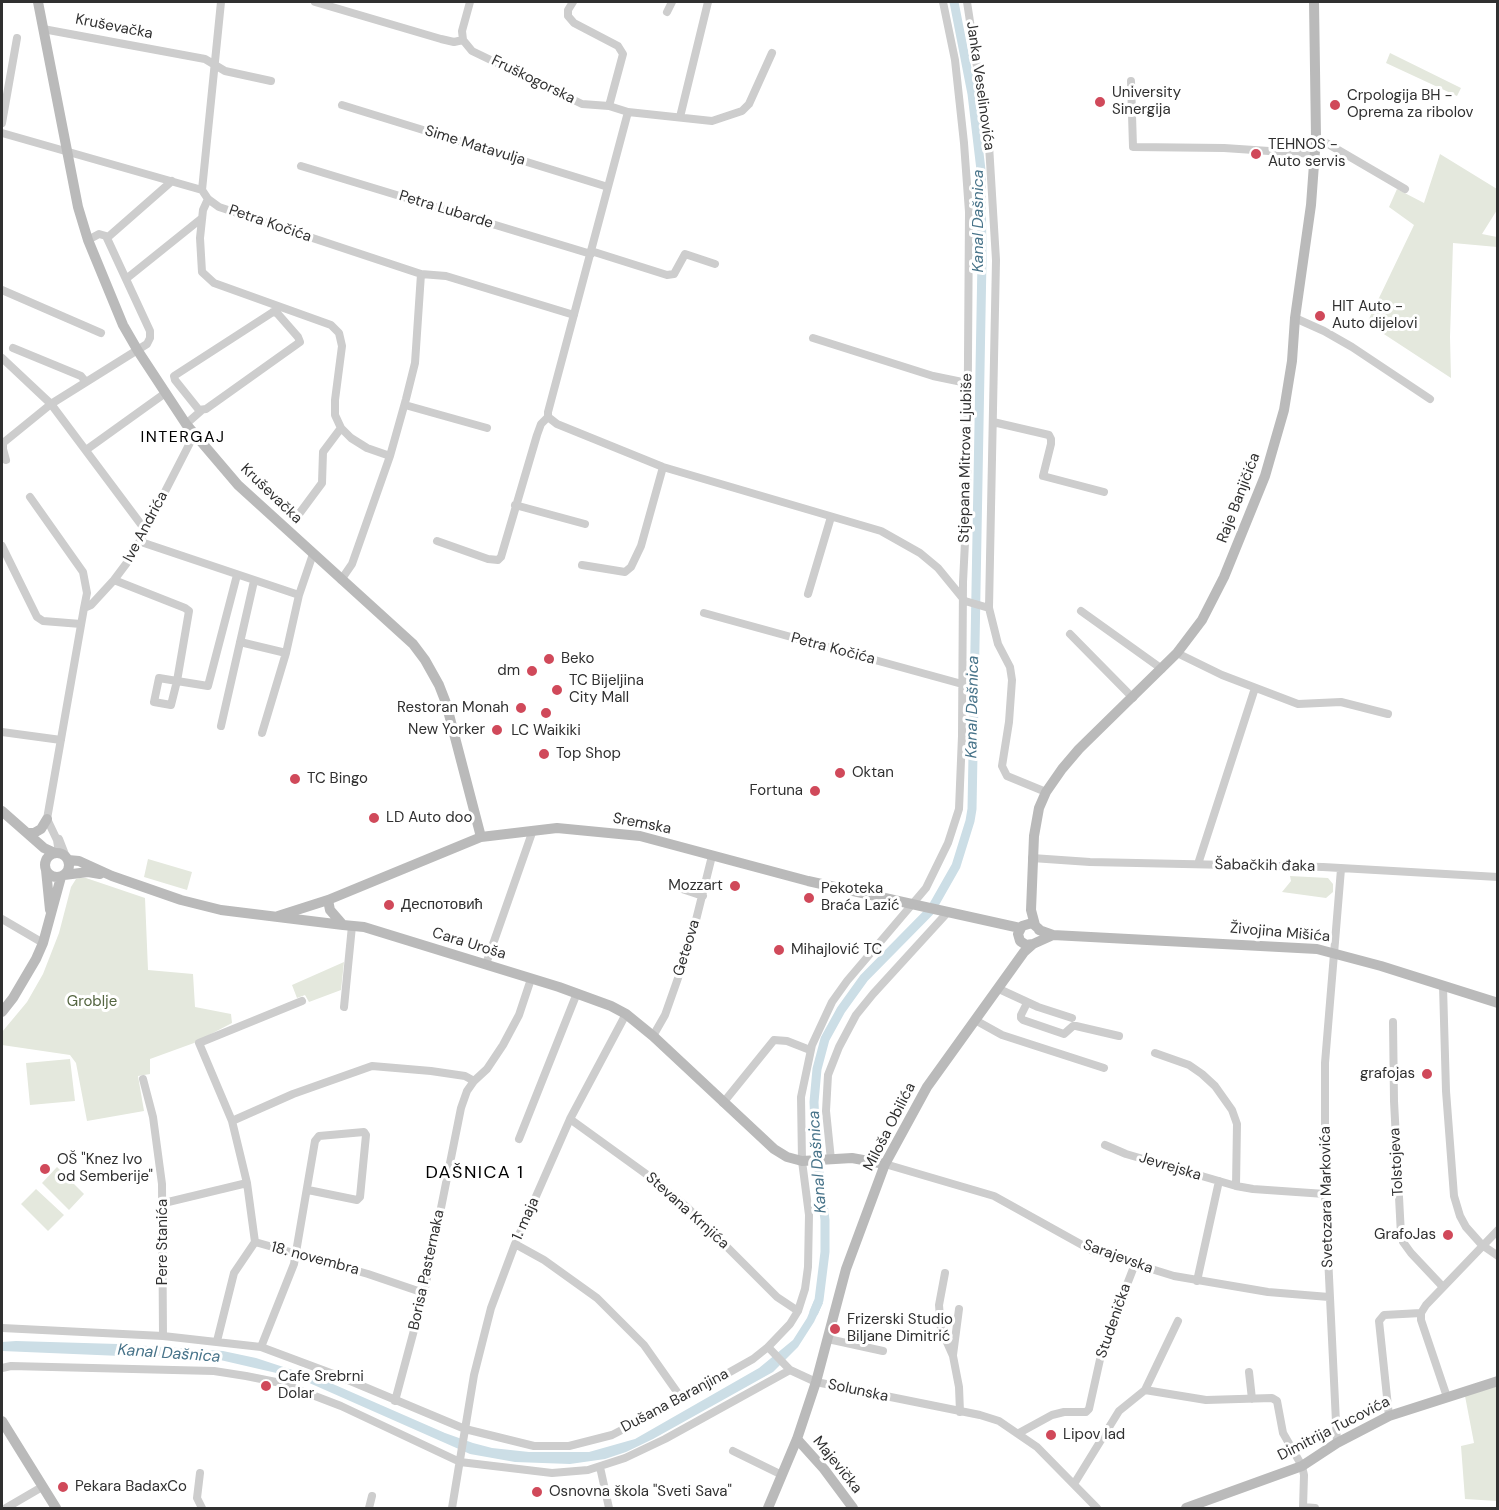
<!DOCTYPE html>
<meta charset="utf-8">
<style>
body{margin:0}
#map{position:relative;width:1499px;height:1510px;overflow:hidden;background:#fff;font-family:"DM Sans",sans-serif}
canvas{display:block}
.frame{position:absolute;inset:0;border:3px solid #303030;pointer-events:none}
</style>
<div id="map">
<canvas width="1499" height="1510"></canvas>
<div class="frame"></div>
</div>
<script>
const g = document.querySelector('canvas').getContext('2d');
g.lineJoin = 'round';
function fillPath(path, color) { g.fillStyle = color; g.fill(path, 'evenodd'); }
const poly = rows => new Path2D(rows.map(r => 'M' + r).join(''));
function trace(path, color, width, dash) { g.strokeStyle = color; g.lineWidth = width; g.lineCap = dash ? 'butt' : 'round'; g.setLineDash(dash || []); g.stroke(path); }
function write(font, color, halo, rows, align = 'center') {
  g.font = font + ' "DM Sans",sans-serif'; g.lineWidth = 6; g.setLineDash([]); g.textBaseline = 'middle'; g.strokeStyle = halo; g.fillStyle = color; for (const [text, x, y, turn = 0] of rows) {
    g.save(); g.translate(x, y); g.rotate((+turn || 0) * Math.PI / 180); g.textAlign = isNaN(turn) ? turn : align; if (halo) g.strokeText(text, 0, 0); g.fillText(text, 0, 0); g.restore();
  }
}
fillPath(poly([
 [1390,53,1461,88,1457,96,1386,63],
 [1440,154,1497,189,1497,210,1482,234,1497,237,1497,247,1453,243,1450,337,1451,378,1367,323,1414,225,1389,207,1397,189,1424,203],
 [148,859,192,872,187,890,144,877],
 [1290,876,1328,878,1333,884,1333,892,1326,898,1282,892,1291,881],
 [80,878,86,878,145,898,148,970,193,974,195,1007,231,1014,232,1023,194,1043,150,1059,150,1074,138,1076,144,1111,87,1121,76,1063,70,1055,2,1045,2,1032,27,1002,43,974,59,933,71,887,76,879],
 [344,962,341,990,309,1002,305,995,297,998,292,985],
 [70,1059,75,1101,30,1105,26,1063],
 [57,1167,84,1194,69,1210,42,1183],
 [36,1189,64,1215,48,1231,21,1204],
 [1497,1386,1497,1501,1465,1499,1461,1446,1474,1443,1465,1396]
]), '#e4e8dd');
fillPath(poly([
 [814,1301,823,1303,814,1322,798,1347,773,1372,653,1439,626,1452,605,1459,570,1464,515,1462,470,1454,298,1378,203,1356,121,1356,2,1351,2,1342,16,1341,118,1344,223,1351,256,1358,326,1381,445,1433,473,1443,492,1448,529,1452,589,1452,635,1439,759,1368,793,1340,807,1318]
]), '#ccdee6');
trace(poly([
 [814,1312,819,1300,825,1252,825,1220,816,1146,814,1102,817,1069,825,1039,841,1010,864,978,931,910,956,866,970,821,972,809,982,260,981,170,972,94,954,2]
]), '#ccdee6', 9);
trace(poly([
 [221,2,202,190,208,199,219,207,421,274,446,276,574,315],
 [315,2,441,39,454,42,463,40],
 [470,2,462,31,463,40,472,51,582,104,609,106,628,112,712,121,742,111,749,104,772,53],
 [573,2,568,10,568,16,574,23,618,46,623,54,609,106],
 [967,2,989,145,996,260,989,608,998,644,1010,667,1012,680,1009,722,1002,766,1007,776,1046,792],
 [667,12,672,2],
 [43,29,205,59,225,71,271,81],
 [1131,81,1133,147,1224,148,1314,154],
 [342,105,608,187],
 [680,117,708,2],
 [2,123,17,38],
 [2,133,202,190],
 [1316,137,1405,189],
 [301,166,591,254],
 [208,199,203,210,200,238,202,272,214,283,331,325,339,333,342,346,335,400,335,415,341,428,351,438,367,448,390,456],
 [107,238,172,181],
 [591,251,667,275,674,274,685,254,715,264],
 [126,279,202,218],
 [2,290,101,333],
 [273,312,277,313,298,337,300,342,206,409,199,410,175,380,174,376,273,312],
 [1295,318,1324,331,1352,347,1430,399],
 [813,338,933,376,967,383],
 [13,348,81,376,86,382],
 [2,358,51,404,147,344,150,338,150,331,106,236,99,234,88,240],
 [405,405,487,428],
 [548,417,557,424,663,467,881,531,920,553,938,568,965,601,989,608],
 [993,422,1049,435,1051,439,1051,444,1043,476,1104,492],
 [186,424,202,410],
 [86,450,164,394],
 [6,460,3,449,3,443,51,404,146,531],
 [30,497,83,572,87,593,84,608],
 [515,505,585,524],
 [299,514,322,483,323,452,341,428],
 [437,541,488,559,498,560,501,557,537,435,541,424,548,417,548,412,628,112],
 [141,542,299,595,313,554],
 [2,546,37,617,43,621,81,624],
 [582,565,625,572,631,567,641,546,663,467],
 [114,580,185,608,189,611,177,681,171,705,154,702,159,678,177,681,208,686,237,575],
 [341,580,352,564,390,456,406,399,415,363,421,274],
 [808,594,831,517],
 [1081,611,1162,669],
 [704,613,962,684],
 [1070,634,1133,698],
 [240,642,286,653],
 [1177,653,1222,675,1298,704,1341,702,1388,714],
 [221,726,254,581],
 [2,732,61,740],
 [262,733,286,653,299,595],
 [59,839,66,857],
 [59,853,57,840,47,819,84,608,91,605,114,580,132,556,194,435],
 [1032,858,1090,862,1323,867,1498,877],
 [1198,864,1255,688],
 [676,887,703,896],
 [2,919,43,943],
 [486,964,533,830],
 [1443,986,1446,1091,1454,1196,1460,1216,1466,1227,1482,1245,1498,1256],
 [999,989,1038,1007,1072,1018],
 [1027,1003,1021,1015,1021,1018,1023,1020,1064,1034,1073,1026,1076,1026,1119,1036],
 [344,1007,352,926],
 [975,1020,1002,1035,1104,1068],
 [1393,1022,1394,1101,1401,1235,1403,1242,1411,1253,1443,1287],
 [653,1036,665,1015,677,981,691,940,712,856],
 [1155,1053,1189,1065,1202,1074,1215,1086,1232,1110,1237,1124,1236,1186],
 [143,1079,153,1117,162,1184,163,1336],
 [723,1103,774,1040,787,1041,810,1050],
 [570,1119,653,1179,688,1208,777,1297,798,1311],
 [232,1121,199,1043,302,1001],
 [519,1139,577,993],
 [1105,1145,1126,1154,1236,1186,1253,1189,1325,1194],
 [831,1160,826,1111,828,1075,839,1047,856,1015,873,994,947,913],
 [885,1164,994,1196,1093,1251,1174,1276,1268,1292,1329,1297],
 [164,1203,247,1183],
 [515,1244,544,1260,597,1298,644,1345,682,1399],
 [945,1273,939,1305,941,1329,953,1356,959,1387,960,1412],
 [1197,1281,1219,1181],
 [424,1293,368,1274,255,1242,247,1183,232,1121,293,1094,372,1066,431,1071,465,1076,474,1081],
 [2,1328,163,1336,261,1347,336,1375,465,1429,534,1446,569,1446,612,1435,682,1399,753,1359,768,1347,790,1324,798,1311,805,1289,808,1267,809,1215,802,1161,801,1097,812,1045,832,1002,847,981,926,888,948,843,959,809,962,736,963,582,967,502,969,212,964,143,955,60,943,2],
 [828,1339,883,1351],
 [217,1341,234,1273,255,1242],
 [261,1347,294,1264,315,1141,319,1136,364,1132,366,1135,360,1197,357,1200,308,1190],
 [768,1347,790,1370,816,1382,980,1415,999,1421,1037,1447,1097,1508],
 [953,1355,959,1309],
 [2,1368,11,1366,214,1371,246,1376,281,1383,341,1406,460,1462,552,1473,588,1470,625,1458,665,1439,790,1370],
 [1249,1372,1252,1399],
 [1145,1390,1178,1321],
 [1447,1397,1421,1320,1421,1313,1426,1305,1498,1230],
 [395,1401,424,1293,461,1108,467,1091,474,1081,487,1069,503,1045,519,1015,531,979],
 [1389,1416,1379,1321,1384,1315,1421,1313],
 [1019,1433,1052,1415,1064,1412,1086,1412,1089,1409,1103,1346,1135,1264],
 [1337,1443,1325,1194,1325,1063,1341,869],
 [733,1451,782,1475],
 [600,1467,609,1508],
 [200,1473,197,1498,202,1508],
 [1074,1484,1119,1411,1145,1390,1206,1400,1272,1398,1277,1401,1283,1433,1302,1466,1304,1475,1303,1508],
 [1303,1507,1315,1508],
 [6,1508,42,1487],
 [369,1508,372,1496],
 [452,1508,474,1375,491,1308,515,1244,570,1119,626,1014]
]), '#cdcdcd', 8);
trace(poly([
 [38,2,78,207,88,240,123,325,138,351,186,424,238,485,413,644,425,660,439,685,446,703,481,837],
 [2,811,44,848,55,853],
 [27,833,34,833,41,829,47,819],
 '45 865a12 12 0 1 1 24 0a12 12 0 1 1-24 0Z',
 [68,860,79,861,112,876,181,900,221,910,343,925],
 [46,870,50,910],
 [64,875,88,872,100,874],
 [328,900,330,910,343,925,364,927,559,987,611,1006,626,1014,653,1036,774,1149,787,1157,802,1161,852,1158,885,1164],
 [278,916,328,900,481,837,557,828,640,836,808,881,1020,928],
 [1035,925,1031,910,1034,836,1039,808,1046,792,1062,769,1079,749,1177,653,1202,620,1224,577,1265,476,1284,410,1292,361,1295,318,1311,205,1316,137,1314,2],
 [1039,929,1032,923,1022,926,1018,934,1020,941,1026,945,1033,944,1053,935],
 [1039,930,1053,935,1317,949,1381,966,1498,1003],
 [2,1012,13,998,36,959,43,943,61,877],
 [2,1421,56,1508],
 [797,1439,824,1469,853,1508],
 [768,1508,797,1439,816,1382,846,1269,885,1164,927,1087,1024,952,1033,944],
 [1186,1508,1302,1466,1337,1443,1389,1416,1498,1381]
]), '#bababa', 10);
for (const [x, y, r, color] of [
 [1100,102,6,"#d0495a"],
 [1335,105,6,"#d0495a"],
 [1256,154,6,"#d0495a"],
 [1320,316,6,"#d0495a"],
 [549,659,6,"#d0495a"],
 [532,671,6,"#d0495a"],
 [557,690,6,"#d0495a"],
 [521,708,6,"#d0495a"],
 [546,713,6,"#d0495a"],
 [497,730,6,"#d0495a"],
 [544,754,6,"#d0495a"],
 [840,773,6,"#d0495a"],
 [295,779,6,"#d0495a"],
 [815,791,6,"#d0495a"],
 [374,818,6,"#d0495a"],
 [735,886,6,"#d0495a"],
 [809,898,6,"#d0495a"],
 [389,905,6,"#d0495a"],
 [779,950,6,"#d0495a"],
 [1427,1074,6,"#d0495a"],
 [45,1169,6,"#d0495a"],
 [1448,1235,6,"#d0495a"],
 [835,1329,6,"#d0495a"],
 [266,1386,6,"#d0495a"],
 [1051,1435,6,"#d0495a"],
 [63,1487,6,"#d0495a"],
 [537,1492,6,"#d0495a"]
]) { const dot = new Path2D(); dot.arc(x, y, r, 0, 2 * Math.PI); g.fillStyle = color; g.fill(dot); trace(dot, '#fff', 2); }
write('15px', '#303030', '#fff', [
 ["Kruševačka",114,27,11],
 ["Fruškogorska",533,80,26],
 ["Janka Veselinovića",980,86,82],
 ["Sime Matavulja",475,146,17],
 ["Petra Lubarde",446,210,17],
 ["Petra Kočića",270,224,19],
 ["Stjepana Mitrova Ljubiše",966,458,-89],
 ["Kruševačka",271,494,44],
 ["Raje Banjičića",1239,498,-69],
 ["Ive Andrića",146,527,-62],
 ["Petra Kočića",833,649,15],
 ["Sremska",642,824,11],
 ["Šabačkih đaka",1265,866,1],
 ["Živojina Mišića",1280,933,5],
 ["Cara Uroša",469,944,17],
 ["Geteova",687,948,-73],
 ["Miloša Obilića",890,1127,-63],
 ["Tolstojeva",1397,1162,-93],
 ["Jevrejska",1170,1167,17],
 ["Svetozara Markovića",1327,1197,-91],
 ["Stevana Krnjića",687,1211,42],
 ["1. maja",526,1219,-66],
 ["Pere Stanića",163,1242,-90],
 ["Sarajevska",1118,1257,20],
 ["18. novembra",315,1259,15],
 ["Borisa Pasternaka",427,1270,-78],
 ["Studenička",1114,1321,-71],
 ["Solunska",858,1391,12],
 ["Dušana Baranjina",675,1401,-28],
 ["Dimitrija Tucovića",1334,1429,-27],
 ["Majevička",837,1465,51]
]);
write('15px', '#303030', '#fff', [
 ["University",1112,93],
 ["Sinergija",1112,110],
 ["Crpologija BH -",1347,96],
 ["Oprema za ribolov",1347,113],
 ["TEHNOS -",1268,145],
 ["Auto servis",1268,162],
 ["HIT Auto -",1332,307],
 ["Auto dijelovi",1332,324],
 ["Beko",561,659],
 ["dm",520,671,"right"],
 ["TC Bijeljina",569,681],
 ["City Mall",569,698],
 ["Restoran Monah",509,708,"right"],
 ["New Yorker",485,730,"right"],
 ["LC Waikiki",546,731,"center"],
 ["Top Shop",556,754],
 ["Oktan",852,773],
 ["TC Bingo",307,779],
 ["Fortuna",803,791,"right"],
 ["LD Auto doo",386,818],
 ["Mozzart",723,886,"right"],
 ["Pekoteka",821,889],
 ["Braća Lazić",821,906],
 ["Деспотовић",401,905],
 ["Mihajlović TC",791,950],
 ["grafojas",1415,1074,"right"],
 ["OŠ \"Knez Ivo",57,1160],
 ["od Semberije\"",57,1177],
 ["GrafoJas",1436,1235,"right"],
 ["Frizerski Studio",847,1320],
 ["Biljane Dimitrić",847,1337],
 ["Cafe Srebrni",278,1377],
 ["Dolar",278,1394],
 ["Lipov lad",1063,1435],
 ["Pekara BadaxCo",75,1487],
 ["Osnovna škola \"Sveti Sava\"",549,1492]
], 'left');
write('15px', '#556642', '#fff', [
 ["Groblje",92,1002]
]);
write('italic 16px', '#477389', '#fff', [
 ["Kanal Dašnica",979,221,-90],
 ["Kanal Dašnica",973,707,-89],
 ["Kanal Dašnica",818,1162,-94],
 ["Kanal Dašnica",169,1354,4]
]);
g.letterSpacing = '1.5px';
write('16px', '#000', '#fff', [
 ["INTERGAJ",183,438]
]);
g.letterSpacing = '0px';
g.letterSpacing = '1.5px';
write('18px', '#000', '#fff', [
 ["DAŠNICA 1",475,1173]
]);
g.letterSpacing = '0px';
</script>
